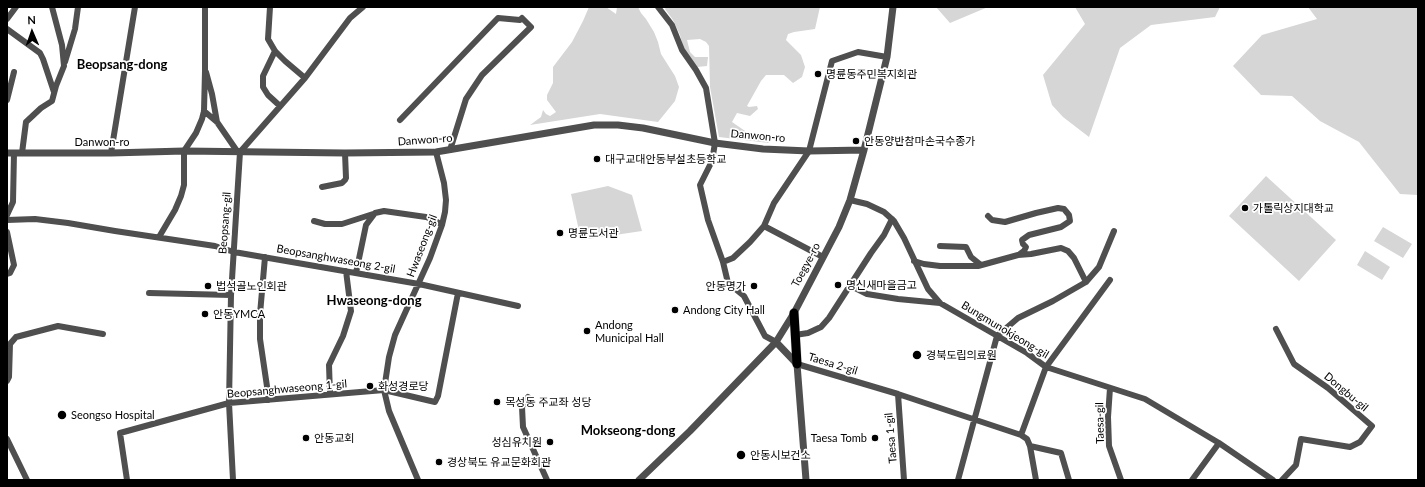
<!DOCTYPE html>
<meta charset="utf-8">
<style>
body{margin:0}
#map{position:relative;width:1425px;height:487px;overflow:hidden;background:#fff;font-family:Lato,sans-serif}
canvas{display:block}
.frame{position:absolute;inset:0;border:8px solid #000;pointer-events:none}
.north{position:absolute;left:12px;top:12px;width:40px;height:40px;-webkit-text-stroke:3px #fff;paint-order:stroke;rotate:358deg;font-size:11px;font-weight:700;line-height:16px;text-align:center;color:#000}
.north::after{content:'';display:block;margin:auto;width:14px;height:18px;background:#000;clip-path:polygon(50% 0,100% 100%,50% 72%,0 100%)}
</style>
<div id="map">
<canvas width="1425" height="487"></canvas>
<div class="frame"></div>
<div class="north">N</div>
</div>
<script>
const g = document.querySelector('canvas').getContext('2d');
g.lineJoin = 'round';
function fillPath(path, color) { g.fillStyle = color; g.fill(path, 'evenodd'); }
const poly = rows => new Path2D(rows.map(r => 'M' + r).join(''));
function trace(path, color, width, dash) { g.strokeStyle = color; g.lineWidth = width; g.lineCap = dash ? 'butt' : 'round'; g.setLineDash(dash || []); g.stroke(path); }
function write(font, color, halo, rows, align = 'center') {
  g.font = font + ' Lato,"Noto Sans KR",sans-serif'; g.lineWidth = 3.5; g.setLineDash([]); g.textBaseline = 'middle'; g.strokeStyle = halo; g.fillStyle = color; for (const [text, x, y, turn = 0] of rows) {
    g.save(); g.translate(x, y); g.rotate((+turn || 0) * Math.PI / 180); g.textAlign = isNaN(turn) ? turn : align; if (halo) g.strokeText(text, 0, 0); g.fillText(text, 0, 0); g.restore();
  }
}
fillPath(poly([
 [589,7,606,7,616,14,617,7,638,7,641,13,646,19,654,32,658,42,661,54,675,76,679,87,675,101,658,122,600,114,530,125,541,117,543,110,546,114,550,116,556,112,547,100,547,95,553,83,553,67,572,42,583,21],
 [666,7,820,7,815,29,794,32,788,34,786,40,801,55,805,67,802,77,793,83,784,75,766,75,761,81,747,106,749,107,757,106,758,109,750,116,737,113,732,122,751,135,768,141,769,143,719,137,710,87,709,46,706,42,700,39,687,40,690,52,695,57,708,57,707,66,697,67,684,50,680,35,673,20,665,9],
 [936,7,988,7,950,23],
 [1075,7,1220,7,1215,17,1151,25,1120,48,1089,137,1063,117,1052,105,1043,75,1085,24],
 [1308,7,1418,7,1418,195,1400,194,1359,142,1320,121,1292,96,1261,95,1233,66,1262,35,1317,19],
 [1266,176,1336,240,1299,281,1229,216],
 [608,186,632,195,642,231,581,240,571,194],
 [1383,227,1412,244,1403,258,1374,241],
 [1365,251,1390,267,1382,280,1357,265]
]), '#d6d6d6');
const primary = poly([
 [794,313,797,364]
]);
trace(primary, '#dbdbdb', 10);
trace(poly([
 [270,7,268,39,275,51,285,61,305,78],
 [658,7,672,25,682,50,696,70,706,88,715,143,712,161,700,185,708,220,723,262,728,283,744,296,765,336,776,342],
 [7,19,16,7],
 [7,29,40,53,43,59,54,92],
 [275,51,263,76,263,87,268,95,280,106],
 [65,62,75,29,78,7],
 [206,72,212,94,217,122],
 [7,100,14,72],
 [204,111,217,122,237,151],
 [400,120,498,18,520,20,522,18,531,27,482,75,466,99,450,150],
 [22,153,26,122,41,108,52,101,56,86,64,66,62,45,52,7],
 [111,153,135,7],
 [322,187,342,183,345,180,346,178,345,153],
 [850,200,867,204,884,212,894,221,904,238,928,289,940,303,1027,353,1046,367,1145,399,1219,443,1273,480],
 [7,215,13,202,14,153],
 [988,216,992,220,1005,222,1036,213,1058,208,1064,209,1069,215,1070,221,1061,227,1029,235,1022,240,1023,244,1026,247,1024,251,1020,254],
 [7,220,35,219,68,223,115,231,215,246,234,252,419,284,518,306],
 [314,221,325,224,342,224,373,214],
 [764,226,823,257],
 [7,232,14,265,10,273,7,274],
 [159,237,175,210,181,196,184,185,184,151,196,133,202,119,204,111,205,71,205,7],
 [940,246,966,247,971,257,981,265],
 [265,257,260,314,260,339,269,400],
 [914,261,924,264,940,266,978,266,1018,255,1031,254,1061,248,1068,251,1074,258,1086,282],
 [723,262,733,258,750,242,764,226,774,203,809,151,832,61,858,52,887,57],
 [356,273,366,225,375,213,384,211,426,217,434,220,442,225],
 [849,285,867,294,898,299,940,303],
 [149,293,231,295],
 [1276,329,1294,364,1328,388,1372,426,1360,442,1350,447,1301,439,1296,465,1282,480],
 [795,335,808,333,821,327,829,318,871,253,884,235,892,219],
 [797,364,898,394,1021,435,1027,439,1030,446,1036,480],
 [7,381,9,377,10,344,16,337,58,326,103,334],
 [1110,388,1108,417,1109,446,1121,480],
 [330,394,329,365,343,336,351,311,346,271],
 [898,394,904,480],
 [528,397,522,407,523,427,547,480],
 [1021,435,1046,367,1110,280],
 [7,439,27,480],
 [1030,446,1061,453,1069,480],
 [127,480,120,433,229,403,384,390,435,402,438,396,458,293],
 [233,480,229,403,231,295,240,152,305,78,350,18,363,7],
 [418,480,389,411,384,390,389,357,395,335,430,258,442,225,445,212,446,200,444,183,436,152],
 [958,480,997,336,1018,318,1053,301,1086,282,1099,267,1114,231],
 [1192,480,1219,443]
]), '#4f4f4f', 6);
trace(poly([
 [7,153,111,153,184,151,345,153,436,152,594,125,618,125,643,128,715,143,763,149,809,151,864,150],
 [776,342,797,364,806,480],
 [639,480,690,431,776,342,794,313,839,227,850,200,864,150,887,57,893,7]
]), '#4f4f4f', 7);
trace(primary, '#000', 9);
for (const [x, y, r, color] of [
 [818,74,4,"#000"],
 [856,141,4,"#000"],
 [597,159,4,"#000"],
 [1245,208,4,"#000"],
 [560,233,4,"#000"],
 [838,285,4,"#000"],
 [208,286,4,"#000"],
 [754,286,4,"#000"],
 [675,310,4,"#000"],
 [205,314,4,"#000"],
 [587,331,4,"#000"],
 [917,355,5,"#000"],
 [370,386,4,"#000"],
 [497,402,4,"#000"],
 [62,415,5,"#000"],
 [306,438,4,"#000"],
 [875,438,4,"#000"],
 [550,442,4,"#000"],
 [741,455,5,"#000"],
 [439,462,4,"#000"]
]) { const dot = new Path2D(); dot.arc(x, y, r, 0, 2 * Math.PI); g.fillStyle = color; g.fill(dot); trace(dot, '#fff', 1.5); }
write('11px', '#000', '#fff', [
 ["명륜동주민복지회관",826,74],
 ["안동양반참마손국수종가",864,141],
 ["대구교대안동부설초등학교",605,159],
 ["가톨릭상지대학교",1253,208],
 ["명륜도서관",568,233],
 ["명신새마을금고",846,285],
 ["법석골노인회관",216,286],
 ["안동명가",746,286,"right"],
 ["Andong City Hall",683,310],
 ["안동YMCA",213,314],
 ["Andong",595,325],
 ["Municipal Hall",595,338],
 ["경북도립의료원",926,355],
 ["화성경로당",378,386],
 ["목성동 주교좌 성당",505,402],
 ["Seongso Hospital",71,415],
 ["안동교회",314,438],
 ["Taesa Tomb",867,438,"right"],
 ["성심유치원",542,442,"right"],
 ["안동시보건소",750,455],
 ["경상북도 유교문화회관",447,462]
], 'left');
write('11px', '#000', '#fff', [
 ["Danwon-ro",758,136,5],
 ["Danwon-ro",425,140,-4],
 ["Danwon-ro",102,142],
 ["Beopsang-gil",225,223,-86],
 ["Hwaseong-gil",422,246,-69],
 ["Beopsanghwaseong 2-gil",336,259,10],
 ["Toegye-ro",806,265,-62],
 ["Bungmunokjeong-gil",1005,330,31],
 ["Taesa 2-gil",833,364,17],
 ["Beopsanghwaseong 1-gil",287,389,-5],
 ["Dongbu-gil",1346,392,40],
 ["Taesa-gil",1100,423,-91],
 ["Taesa 1-gil",891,438,-95]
]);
write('bold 13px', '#000', '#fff', [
 ["Beopsang-dong",122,65],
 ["Hwaseong-dong",374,301],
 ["Mokseong-dong",628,431]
]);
</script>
